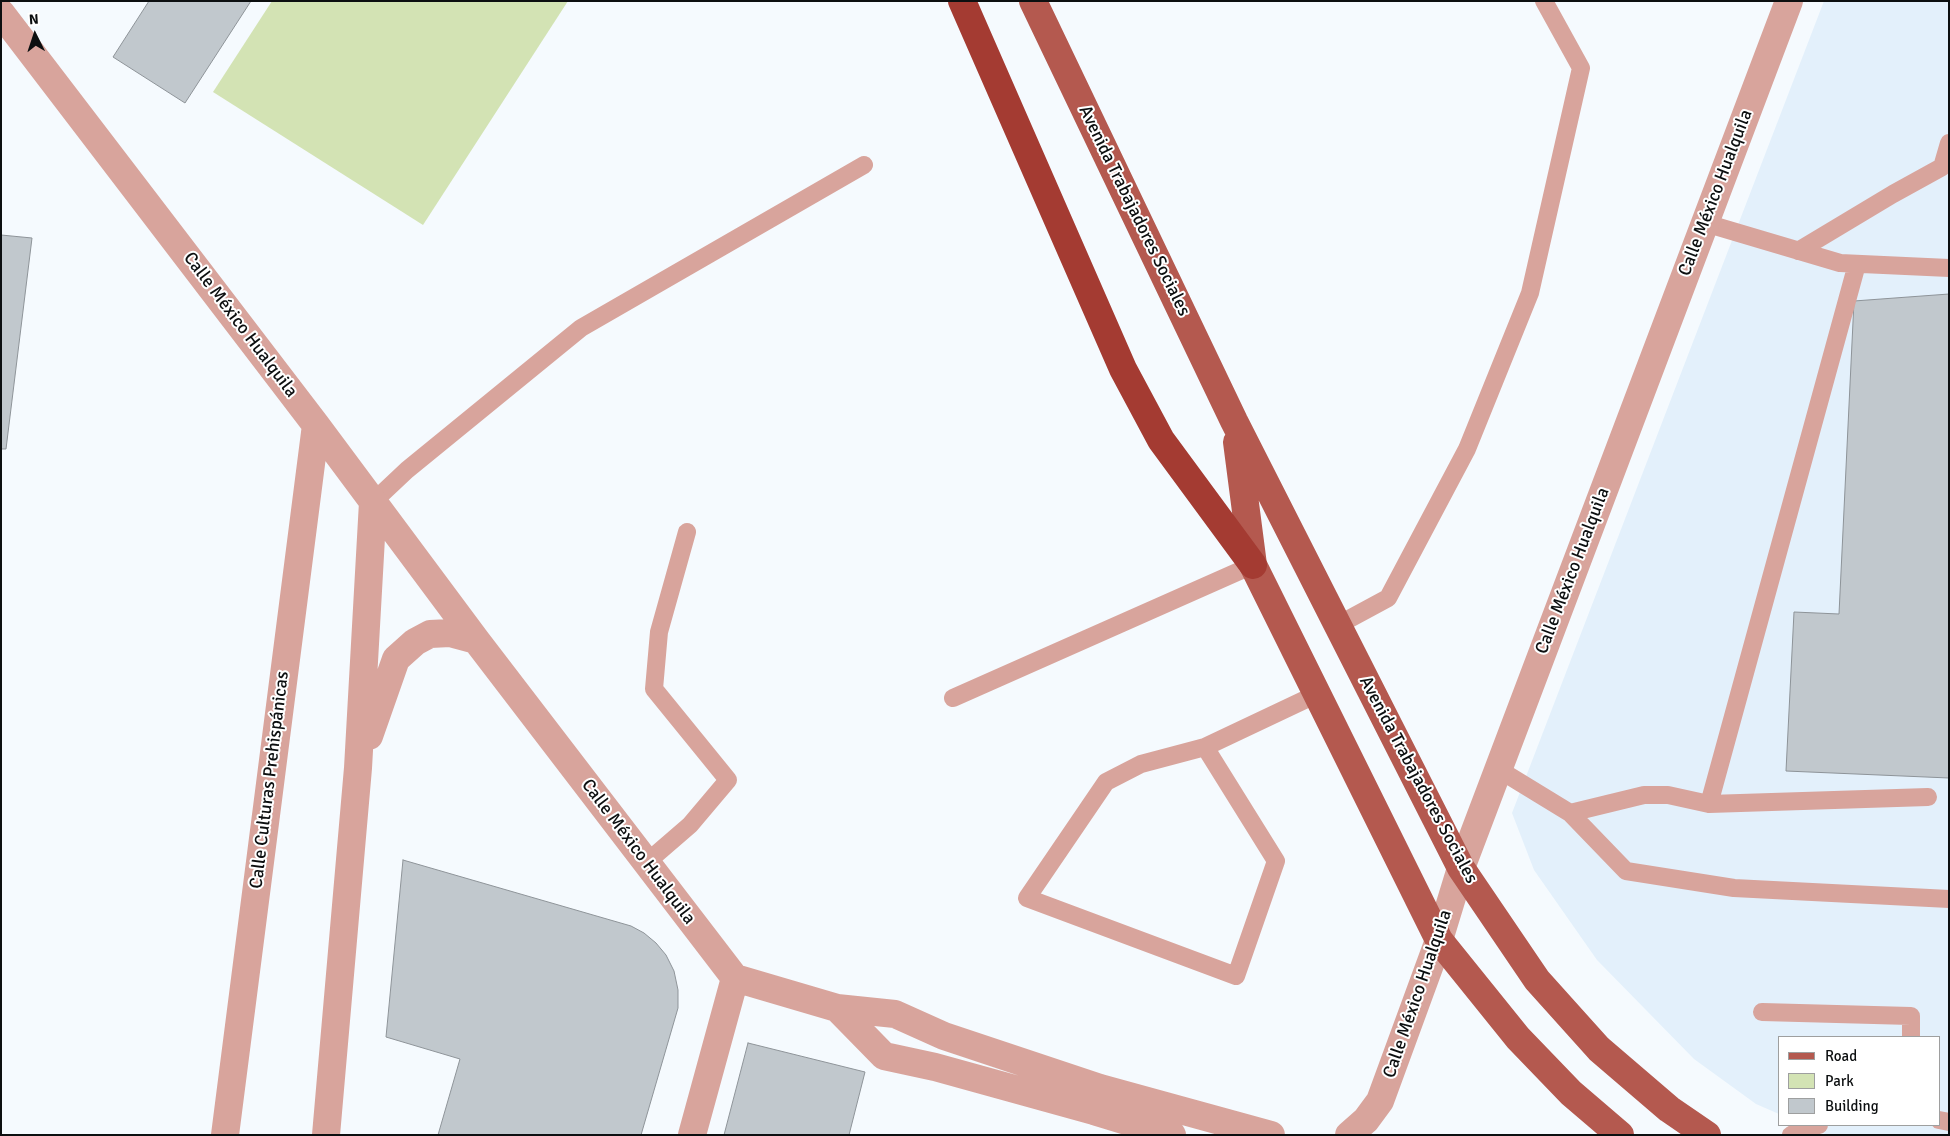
<!DOCTYPE html>
<meta charset="utf-8">
<style>
body{margin:0}
#map{position:relative;width:1950px;height:1136px;overflow:hidden;background:#f5fafe;font-family:Signika,sans-serif}
canvas{display:block}
.frame{position:absolute;inset:0;border:2px solid #0c0f10;pointer-events:none}
.legend{position:absolute;left:1778px;top:1036px;width:162px;height:90px;box-sizing:border-box;background:#fff;border:1px solid #9e9f9f;margin:0;padding:6px 9px;list-style:none;font-size:15px;color:#0c0f10}
.legend li{display:flex;align-items:center;gap:10px;height:25px}
.legend b{width:25px;border:1px solid #9e9f9f}
.north{position:absolute;left:10px;top:10px;width:50px;height:50px;-webkit-text-stroke:4px #fff;paint-order:stroke;rotate:356deg;font-size:14px;font-weight:700;line-height:20px;text-align:center;color:#0c0f10}
.north::after{content:'';display:block;margin:auto;width:18px;height:22px;background:#0c0f10;clip-path:polygon(50% 0,100% 100%,50% 72%,0 100%)}
</style>
<div id="map">
<canvas width="1950" height="1136"></canvas>
<div class="frame"></div>
<ul class="legend">
<li><b style="height:6px;background:#b4594f"></b>Road</li>
<li><b style="height:14px;background:#d3e3b4"></b>Park</li>
<li><b style="height:14px;background:#c1c8cd"></b>Building</li>
</ul>
<div class="north">N</div>
</div>
<script>
const g = document.querySelector('canvas').getContext('2d');
g.lineJoin = 'round';
function fillPath(path, color) { g.fillStyle = color; g.fill(path, 'evenodd'); }
const poly = rows => new Path2D(rows.map(r => 'M' + r).join(''));
function trace(path, color, width, dash) { g.strokeStyle = color; g.lineWidth = width; g.lineCap = dash ? 'butt' : 'round'; g.setLineDash(dash || []); g.stroke(path); }
function write(font, color, halo, rows, align = 'center') {
  g.font = font + ' Signika,sans-serif'; g.lineWidth = 4; g.setLineDash([]); g.textBaseline = 'middle'; g.strokeStyle = halo; g.fillStyle = color; for (const [text, x, y, turn = 0] of rows) {
    g.save(); g.translate(x, y); g.rotate((+turn || 0) * Math.PI / 180); g.textAlign = isNaN(turn) ? turn : align; if (halo) g.strokeText(text, 0, 0); g.fillText(text, 0, 0); g.restore();
  }
}
fillPath(poly([
 [1824,1,1949,1,1949,1135,1828,1135,1804,1125,1939,1125,1939,1037,1779,1037,1779,1114,1756,1104,1694,1059,1597,960,1534,870,1512,813]
]), '#e3f0fb');
fillPath(poly([
 [272,1,568,1,423,225,213,92]
]), '#d3e3b4');
const building = poly([
 [149,1,251,1,185,103,113,57,149,1],
 [1,235,32,238,6,449,1,449,1,235],
 [1949,294,1949,778,1786,771,1794,612,1839,614,1854,301,1949,294],
 [403,860,631,926,644,933,656,943,666,955,674,971,678,990,678,1008,641,1135,438,1135,460,1059,386,1037,403,860],
 [748,1043,865,1072,849,1135,724,1135,748,1043]
]);
fillPath(building, '#c1c8cd');
trace(building, '#8e9499', 1);
trace(poly([
 [1705,223,1840,263,1949,268],
 [1798,251,1893,194,1942,167,1949,143],
 [1857,264,1709,804,1928,797],
 [373,502,407,470,581,328,864,165],
 [1338,625,1388,598,1467,449,1530,293,1581,68,1544,1],
 [953,698,1253,565],
 [1205,747,1141,764,1106,782,1027,898,1236,976,1276,861,1205,747,1317,694],
 [1498,769,1570,813,1626,871,1734,888,1949,899],
 [1570,813,1644,795,1668,795,1709,804],
 [646,863,690,825,728,780,654,689,659,632,687,532],
 [1762,1012,1911,1016,1911,1037],
 [1939,1120,1949,1122],
 [1791,1135,1807,1126,1819,1125]
]), '#d8a49c', 18);
trace(poly([
 [1,13,316,425,476,640,735,978,837,1008,895,1014,944,1036,1100,1088,1271,1135],
 [369,736,396,659,415,642,430,634,450,633,476,640],
 [837,1008,884,1056,935,1067,1094,1111,1172,1135],
 [225,1135,316,425],
 [326,1135,358,768,373,502],
 [692,1135,735,978],
 [1349,1135,1366,1120,1380,1101,1439,940,1461,868,1789,1]
]), '#d8a49c', 28);
trace(poly([
 [1033,1,1234,421,1461,868,1537,980,1599,1049,1669,1109,1707,1135],
 [1237,442,1253,565,1439,940,1518,1038,1571,1093,1620,1135]
]), '#b4594f', 28);
trace(poly([
 [962,1,1123,369,1161,440,1253,565]
]), '#a43b32', 28);
write('18px', '#0c0f10', '#fff', [
 ["Calle México Hualquila",1716,193,-69],
 ["Avenida Trabajadores Sociales",1134,211,64],
 ["Calle México Hualquila",240,325,53],
 ["Calle México Hualquila",1573,571,-69],
 ["Calle Culturas Prehispánicas",270,780,-83],
 ["Avenida Trabajadores Sociales",1418,780,62],
 ["Calle México Hualquila",638,852,53],
 ["Calle México Hualquila",1418,994,-71]
]);
</script>
